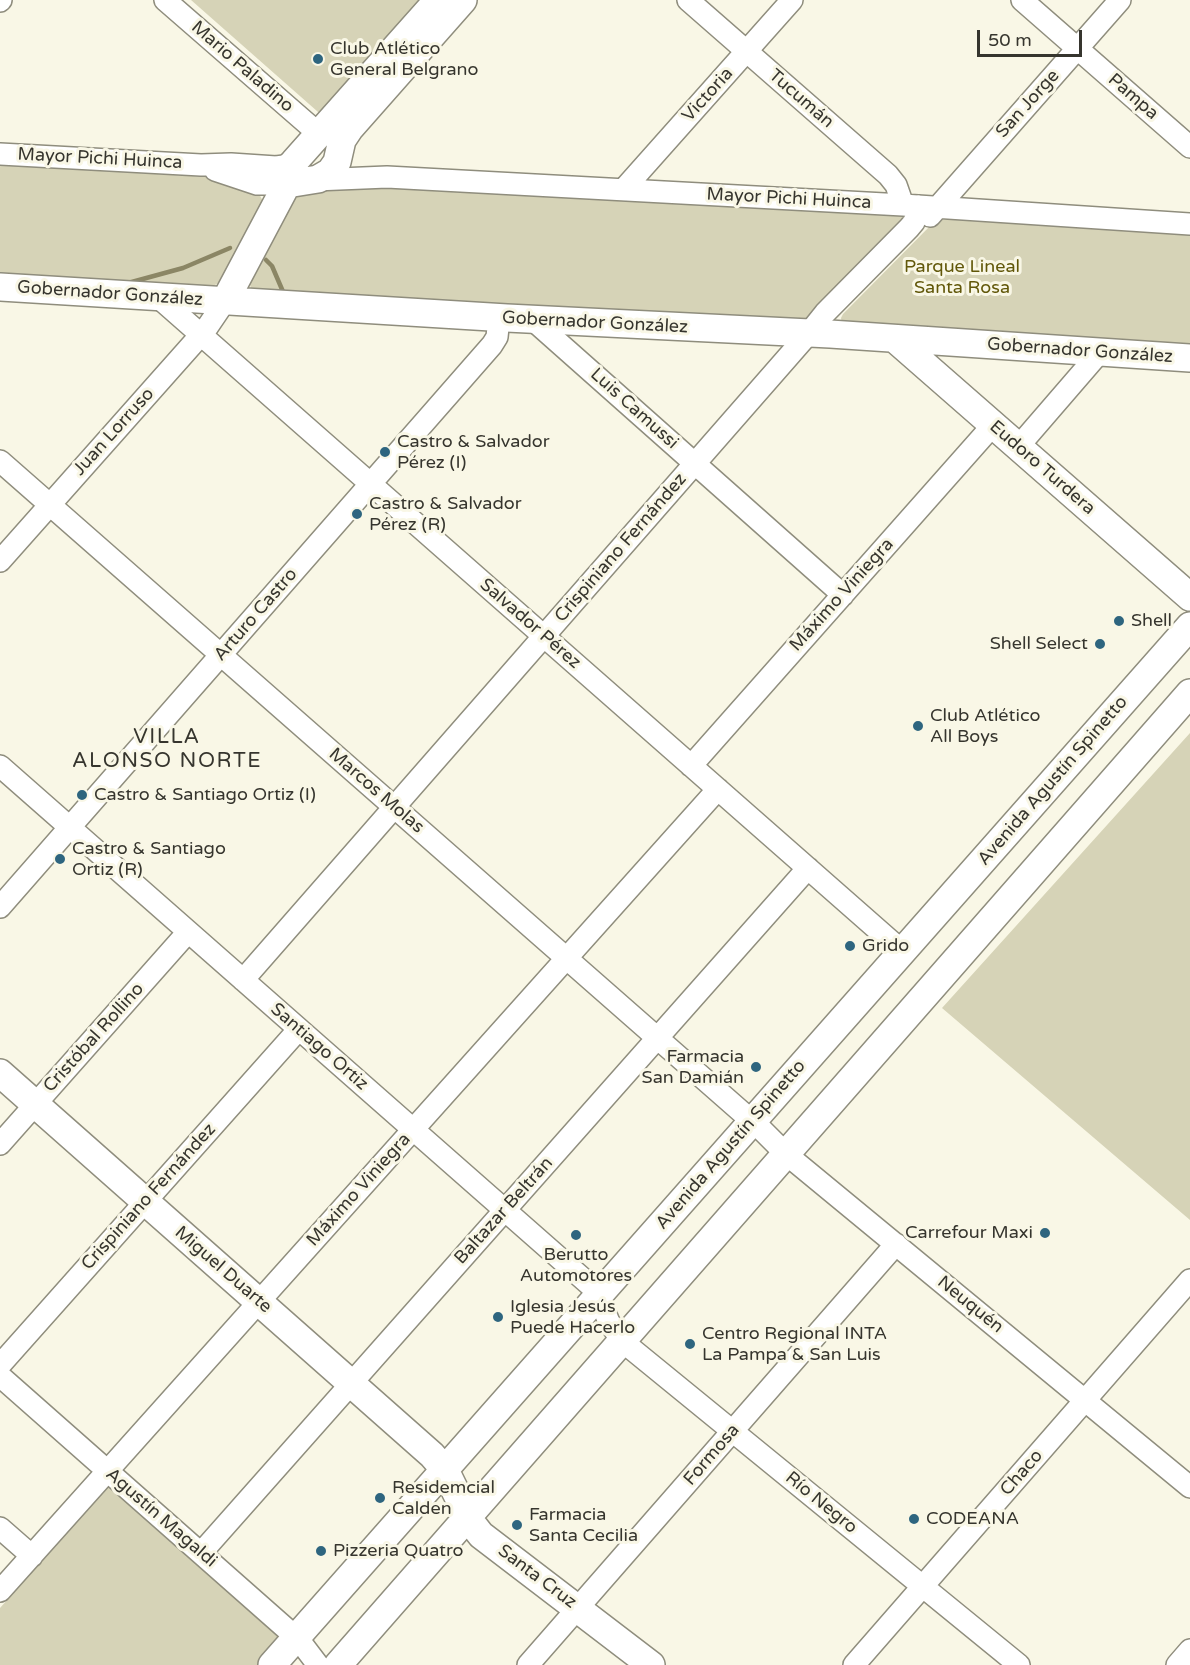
<!DOCTYPE html>
<meta charset="utf-8">
<style>
body{margin:0}
#map{position:relative;width:1190px;height:1665px;overflow:hidden;background:#f9f7e6;font-family:"Varela Round",sans-serif}
canvas{display:block}
.scale{position:absolute;left:977px;top:30px;width:105px;height:27px;box-sizing:border-box;border:3px solid #36352e;border-top:0;padding-left:8px;font-size:18px;line-height:21px;white-space:nowrap;color:#36352e;-webkit-text-stroke:4px #f9f7e6;paint-order:stroke}
</style>
<div id="map">
<canvas width="1190" height="1665"></canvas>
<div class="scale">50 m</div>
</div>
<script>
const g = document.querySelector('canvas').getContext('2d');
g.lineJoin = 'round';
function fillPath(path, color) { g.fillStyle = color; g.fill(path, 'evenodd'); }
const poly = rows => new Path2D(rows.map(r => 'M' + r).join(''));
function trace(path, color, width, dash) { g.strokeStyle = color; g.lineWidth = width; g.lineCap = dash ? 'butt' : 'round'; g.setLineDash(dash || []); g.stroke(path); }
function write(font, color, halo, rows, align = 'center') {
  g.font = font + ' "Varela Round",sans-serif'; g.lineWidth = 6; g.setLineDash([]); g.textBaseline = 'middle'; g.strokeStyle = halo; g.fillStyle = color; for (const [text, x, y, turn = 0] of rows) {
    g.save(); g.translate(x, y); g.rotate((+turn || 0) * Math.PI / 180); g.textAlign = isNaN(turn) ? turn : align; if (halo) g.strokeText(text, 0, 0); g.fillText(text, 0, 0); g.restore();
  }
}
fillPath(poly([
 [191,0,431,0,326,119],
 [0,165,210,177,259,194,263,201,222,279,217,284,208,288,0,277],
 [352,183,899,215,906,220,810,322,254,290,251,288,249,282,297,193],
 [949,219,1190,235,1190,349,842,324,841,318,843,314,930,226,940,220],
 [1190,733,1190,1220,942,1008],
 [110,1485,281,1638,257,1665,0,1665,0,1608]
]), '#d6d3b7');
trace(poly([
 [266,260,272,266,284,294],
 [128,283,183,268,230,248]
]), '#8b8665', 4.5);
const minor = poly([
 [165,0,319,134],
 [688,0,888,175,896,185,903,205],
 [1022,0,1190,147],
 [0,1,1,0],
 [0,154,201,165,231,164,276,167,284,166,296,159],
 [215,170,257,184,287,184],
 [315,180,387,177,903,205,1190,224],
 [623,190,792,0],
 [930,216,1120,0],
 [158,297,902,951],
 [533,320,843,595],
 [1018,447,1100,352],
 [0,461,761,1129,786,1154,1190,1487],
 [0,561,206,329,225,301],
 [0,766,590,1285,597,1293,609,1322,622,1341,1019,1665],
 [691,766,993,425],
 [0,907,492,345,497,337,499,318],
 [243,980,809,333,825,313,909,228,914,222,919,206],
 [0,1144,188,932],
 [0,1365,299,1029],
 [0,1376,299,1640,318,1665],
 [0,1528,32,1556],
 [201,1553,808,868],
 [0,1591,718,789],
 [528,1665,896,1244],
 [854,1665,1190,1280],
 [1177,1665,1190,1650]
]);
const major = poly([
 [287,184,318,179,330,172,337,162,342,140,350,128,463,0],
 [0,287,507,318,830,334,1190,358],
 [225,301,287,184,289,172,294,162,438,0],
 [895,339,1190,597],
 [0,1073,432,1455,445,1470,470,1521,481,1535,651,1665],
 [272,1665,1190,626],
 [338,1665,1190,693]
]);
trace(minor, '#8f8d7d', 24);
trace(major, '#8f8d7d', 30);
trace(minor, '#fff', 21);
trace(major, '#fff', 27);
for (const [x, y, r, color] of [
 [318,59,6,"#2e657f"],
 [385,452,6,"#2e657f"],
 [357,514,6,"#2e657f"],
 [1119,621,6,"#2e657f"],
 [1100,644,6,"#2e657f"],
 [918,726,6,"#2e657f"],
 [82,795,6,"#2e657f"],
 [60,859,6,"#2e657f"],
 [850,946,6,"#2e657f"],
 [756,1067,6,"#2e657f"],
 [1045,1233,6,"#2e657f"],
 [576,1235,6,"#2e657f"],
 [498,1317,6,"#2e657f"],
 [690,1344,6,"#2e657f"],
 [380,1498,6,"#2e657f"],
 [914,1519,6,"#2e657f"],
 [517,1525,6,"#2e657f"],
 [321,1551,6,"#2e657f"]
]) { const dot = new Path2D(); dot.arc(x, y, r, 0, 2 * Math.PI); g.fillStyle = color; g.fill(dot); trace(dot, '#f9f7e6', 2); }
write('18px', '#36352e', '#f9f7e6', [
 ["Club Atlético",330,49],
 ["General Belgrano",330,70],
 ["Castro & Salvador",397,442],
 ["Pérez (I)",397,463],
 ["Castro & Salvador",369,504],
 ["Pérez (R)",369,525],
 ["Shell",1131,621],
 ["Shell Select",1088,644,"right"],
 ["Club Atlético",930,716],
 ["All Boys",930,737],
 ["Castro & Santiago Ortiz (I)",94,795],
 ["Castro & Santiago",72,849],
 ["Ortiz (R)",72,870],
 ["Grido",862,946],
 ["Farmacia",744,1057,"right"],
 ["San Damián",744,1078,"right"],
 ["Carrefour Maxi",1033,1233,"right"],
 ["Berutto",576,1255,"center"],
 ["Automotores",576,1276,"center"],
 ["Iglesia Jesús",510,1307],
 ["Puede Hacerlo",510,1328],
 ["Centro Regional INTA",702,1334],
 ["La Pampa & San Luis",702,1355],
 ["Residemcial",392,1488],
 ["Calden",392,1509],
 ["Farmacia",529,1515],
 ["Santa Cecilia",529,1536],
 ["CODEANA",926,1519],
 ["Pizzeria Quatro",333,1551]
], 'left');
write('18px', '#36352e', '#f9f7e6', [
 ["Mario Paladino",242,67,41],
 ["Victoria",708,95,-48],
 ["Pampa",1133,97,41],
 ["Tucumán",801,99,41],
 ["San Jorge",1028,104,-48],
 ["Mayor Pichi Huinca",100,159,3],
 ["Mayor Pichi Huinca",789,199,3],
 ["Gobernador González",110,294,4],
 ["Gobernador González",595,323,3],
 ["Gobernador González",1080,351,4],
 ["Luis Camussi",634,409,42],
 ["Juan Lorruso",114,432,-48],
 ["Eudoro Turdera",1042,468,41],
 ["Crispiniano Fernández",621,548,-49],
 ["Máximo Viniegra",842,595,-48],
 ["Arturo Castro",256,615,-49],
 ["Salvador Pérez",530,624,41],
 ["Avenida Agustín Spinetto",1053,781,-49],
 ["Marcos Molas",376,791,41],
 ["Cristóbal Rollino",94,1038,-48],
 ["Santiago Ortiz",319,1047,41],
 ["Avenida Agustín Spinetto",731,1145,-49],
 ["Máximo Viniegra",359,1190,-48],
 ["Crispiniano Fernández",149,1197,-48],
 ["Baltazar Beltrán",504,1211,-48],
 ["Miguel Duarte",223,1270,41],
 ["Neuquén",970,1305,39],
 ["Formosa",712,1455,-49],
 ["Chaco",1022,1473,-49],
 ["Río Negro",821,1503,39],
 ["Agustín Magaldi",161,1518,41],
 ["Santa Cruz",537,1577,37]
]);
write('18px', '#615709', '#f9f7e6', [
 ["Parque Lineal",962,267],
 ["Santa Rosa",962,288]
]);
g.letterSpacing = '1.5px';
write('21px', '#36352e', '#f9f7e6', [
 ["VILLA",167,737],
 ["ALONSO NORTE",167,761]
]);
g.letterSpacing = '0px';
</script>
